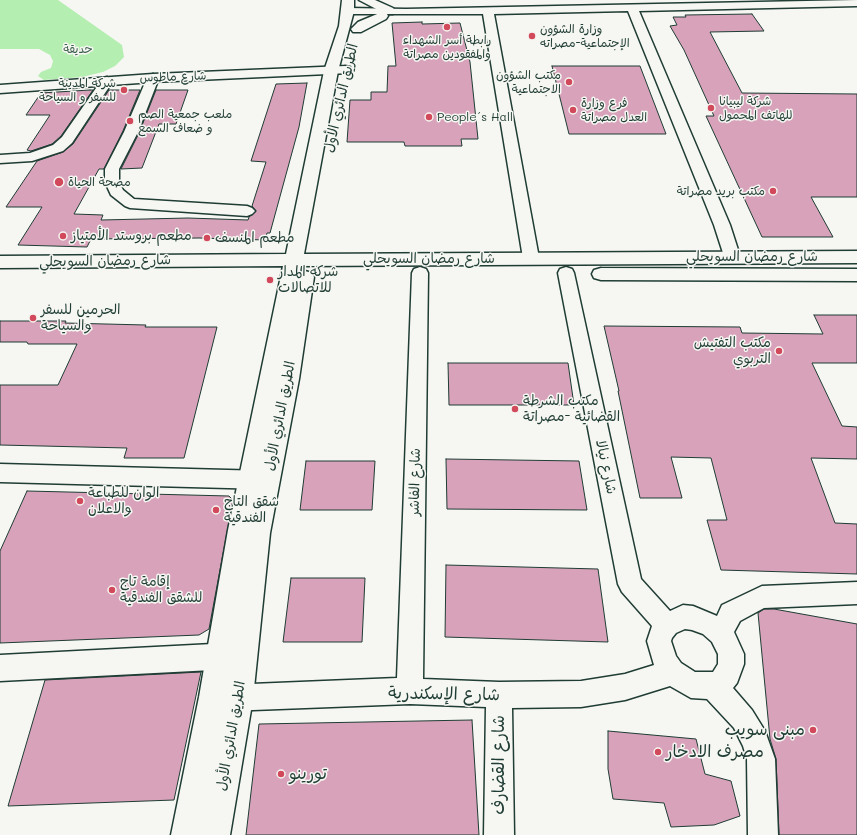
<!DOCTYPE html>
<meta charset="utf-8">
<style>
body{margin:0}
canvas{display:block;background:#f6f6f2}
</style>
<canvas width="857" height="835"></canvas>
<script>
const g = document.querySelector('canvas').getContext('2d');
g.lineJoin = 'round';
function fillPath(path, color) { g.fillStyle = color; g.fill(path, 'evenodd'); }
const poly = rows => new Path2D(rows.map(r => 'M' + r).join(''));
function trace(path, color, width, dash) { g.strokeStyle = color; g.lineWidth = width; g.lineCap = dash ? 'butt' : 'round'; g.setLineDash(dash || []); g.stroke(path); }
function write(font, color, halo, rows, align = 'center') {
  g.font = font + ' Mali,"Playpen Sans Arabic",sans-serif'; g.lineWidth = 3; g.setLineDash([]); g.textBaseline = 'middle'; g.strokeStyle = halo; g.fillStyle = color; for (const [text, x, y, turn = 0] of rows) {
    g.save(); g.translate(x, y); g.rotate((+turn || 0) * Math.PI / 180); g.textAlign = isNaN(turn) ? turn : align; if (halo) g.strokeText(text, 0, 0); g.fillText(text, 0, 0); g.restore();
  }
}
fillPath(poly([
 [0,0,58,0,122,45,124,57,115,66,103,72,82,77,44,80,38,76,41,72,51,68,53,61,50,55,39,49,0,49]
]), '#b5eeb1');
const building = poly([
 [752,14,764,31,710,32,742,93,857,94,857,197,811,197,833,237,762,237,706,116,714,116,684,50,670,26,677,25,673,17,686,17,685,15,752,14],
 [422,22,422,24,460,23,470,62,478,139,461,139,462,146,405,146,404,142,347,142,350,100,371,100,371,92,387,92,388,66,396,66,392,23,422,22],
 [552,66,640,66,666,134,569,134,552,66],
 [307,83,299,127,270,233,267,233,265,240,199,238,91,239,87,247,18,245,42,207,6,207,37,161,63,152,73,144,109,90,140,90,123,131,104,169,99,169,74,214,103,215,101,220,188,218,248,220,249,217,256,211,252,206,266,162,251,161,276,84,307,83],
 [90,90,93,90,61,136,52,144,31,151,27,150,50,115,26,115,41,93,90,90],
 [156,90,188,90,176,124,159,124,142,168,121,169,139,133,156,90],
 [814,315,857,315,857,363,812,363,842,426,857,427,857,459,811,458,835,523,857,524,857,574,721,570,707,520,727,520,711,458,671,457,682,498,640,498,618,391,619,391,604,326,740,327,742,333,823,334,814,315],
 [0,321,66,321,65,323,146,325,145,327,217,327,184,458,124,458,127,448,0,445,0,385,58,385,77,344,28,344,27,342,0,342,0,321],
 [448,363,568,363,574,405,449,405,448,363],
 [446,459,579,461,587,510,447,509,446,459],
 [306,461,375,461,372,510,300,510,306,461],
 [27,491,229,496,233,500,209,629,199,635,0,643,0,551,27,491],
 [446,565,598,569,608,642,445,637,446,565],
 [291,578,365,578,362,642,283,642,291,578],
 [764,609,774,609,857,624,857,835,779,835,776,759,770,739,758,613,764,609],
 [201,672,174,800,8,806,45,680,201,672],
 [472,720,479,835,246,835,259,724,472,720],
 [608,731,696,739,705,774,731,781,740,816,714,825,671,827,664,803,613,799,608,769,608,731]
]);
fillPath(building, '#d7a2ba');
trace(building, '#1f3d34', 1);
const minor = poly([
 [857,0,857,6,639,11,730,225,740,256,738,260,732,261,726,260,724,256,714,225,628,11,494,14,539,258,537,262,531,263,525,262,523,258,483,14,348,14,342,11,348,8,406,9,857,0],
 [153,74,159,78,138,132,119,169,119,182,123,190,134,199,247,206,252,208,255,211,252,214,247,216,130,208,125,206,111,195,105,182,105,169,124,132,147,78,153,74],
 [107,77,113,81,72,143,63,151,32,161,0,163,0,155,30,153,53,145,62,137,103,78,107,77],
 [420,267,426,269,428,273,423,679,499,682,581,681,625,674,654,665,647,641,652,626,622,592,618,584,558,273,560,269,566,267,572,269,574,273,641,579,670,611,683,605,693,606,717,616,722,605,762,586,857,582,857,604,764,608,740,621,734,632,744,654,744,664,737,683,733,688,752,710,765,731,775,759,778,835,748,835,747,759,743,746,734,728,707,699,691,698,670,686,625,700,581,707,512,708,514,835,484,835,486,707,410,704,227,711,218,707,214,698,218,689,227,685,397,678,412,273,414,269,420,267],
 [685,629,692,630,703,634,712,642,718,654,718,664,713,672,695,672,681,663,676,656,671,641,672,638,676,633,685,629],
 [0,464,266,471,274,474,277,480,274,486,266,489,0,482,0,464],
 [232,643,241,647,245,656,241,665,232,669,0,681,0,655,232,643]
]);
const tertiary = poly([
 [345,66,350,67,352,70,350,73,153,82,0,93,0,85,153,74,345,66]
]);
const primary = poly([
 [342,0,354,0,354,11,338,71,304,254,857,251,857,263,301,266,300,272,305,271,312,273,314,277,299,379,270,533,253,698,230,835,171,835,199,697,228,530,283,266,0,268,0,256,286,254,324,71,339,26,342,0],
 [359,0,375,0,393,8,395,11,393,14,387,14,388,16,386,19,361,32,353,32,351,29,358,22,382,12,359,0],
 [601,268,857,269,857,281,601,280,594,278,592,274,594,270,601,268]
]);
trace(minor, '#1f3d34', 3);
trace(tertiary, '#1f3d34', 3);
trace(primary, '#1f3d34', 3);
fillPath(minor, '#f6f6f2');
fillPath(tertiary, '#f6f6f2');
fillPath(primary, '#f6f6f2');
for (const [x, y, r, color] of [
 [447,27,4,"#d1495b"],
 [532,36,4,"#d1495b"],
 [569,82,4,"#d1495b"],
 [124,90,4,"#d1495b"],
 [711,108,4,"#d1495b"],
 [573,110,4,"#d1495b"],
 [429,117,4,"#d1495b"],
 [130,121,4,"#d1495b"],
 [59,182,5,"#d1495b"],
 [773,191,4,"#d1495b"],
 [63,236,4,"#d1495b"],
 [207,238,4,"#d1495b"],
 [270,280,4,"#d1495b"],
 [33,318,4,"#d1495b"],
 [779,351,4,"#d1495b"],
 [515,409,4,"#d1495b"],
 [80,501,4,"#d1495b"],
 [216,510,4,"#d1495b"],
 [112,590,4,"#d1495b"],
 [813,730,4,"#d1495b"],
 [658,752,4,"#d1495b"],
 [281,774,4,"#d1495b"]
]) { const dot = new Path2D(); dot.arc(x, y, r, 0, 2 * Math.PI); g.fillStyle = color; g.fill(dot); trace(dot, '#f6f6f2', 1.5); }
write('12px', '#1f3d34', '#f6f6f2', [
 ["وزارة الشؤون",540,29],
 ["الإجتماعية-مصراته",540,43],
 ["رابطة أسر الشهداء",447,40,"center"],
 ["والمفقودين مصراتة",447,54,"center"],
 ["مكتب الشؤون",561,75,"right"],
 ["الاجتماعية",561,89,"right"],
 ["شركة المدينة",116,83,"right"],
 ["للسفر و السياحة",116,97,"right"],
 ["شركة ليبيانا",719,101],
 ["للهاتف المحمول",719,115],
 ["فرع وزارة",581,103],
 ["العدل مصراتة",581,117],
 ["ملعب جمعية الصم",138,114],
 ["و ضعاف السمع",138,128],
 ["People´s Hall",437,117],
 ["مصحة الحياة",68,182],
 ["مكتب بريد مصراتة",765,191,"right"]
], 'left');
write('12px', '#3d604d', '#f6f6f2', [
 ["حديقة",78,49]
]);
write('12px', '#1f3d34', '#f6f6f2', [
 ["شارع ماطوس",173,77,-2]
]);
write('14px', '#1f3d34', '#f6f6f2', [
 ["الطريق الدائري الأول",341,98,-77],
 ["شارع رمضان السويحلي",752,257],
 ["شارع رمضان السويحلي",429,259],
 ["شارع رمضان السويحلي",105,261,-1],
 ["الطريق الدائري الأول",280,416,-79],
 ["شارع نيالا",606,467,78],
 ["شارع الفاشر",415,482,-89],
 ["الطريق الدائري الأول",231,736,-80]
]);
write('14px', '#1f3d34', '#f6f6f2', [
 ["مطعم بروستد الأمتياز",71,236],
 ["مطعم المنسف",215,238],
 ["شركة المدار",278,272],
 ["للاتصالات",278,288],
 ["الحرمين للسفر",41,310],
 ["والسياحة",41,326],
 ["مكتب التفتيش",771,343,"right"],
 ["التربوي",771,359,"right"],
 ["مكتب الشرطة",523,401],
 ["القضائية -مصراتة",523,417],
 ["الوان للطباعة",88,493],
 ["والاعلان",88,509],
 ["شقق التاج",224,502],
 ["الفندقية",224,518],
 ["إقامة تاج",120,582],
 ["للشقق الفندقية",120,598]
], 'left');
write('17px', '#1f3d34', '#f6f6f2', [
 ["شارع الإسكندرية",444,694,1],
 ["شارع القضارف",499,765,-90]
]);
write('17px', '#1f3d34', '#f6f6f2', [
 ["مبنى سويب",805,730,"right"],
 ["مصرف الادخار",666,752],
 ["تورينو",289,774]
], 'left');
</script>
